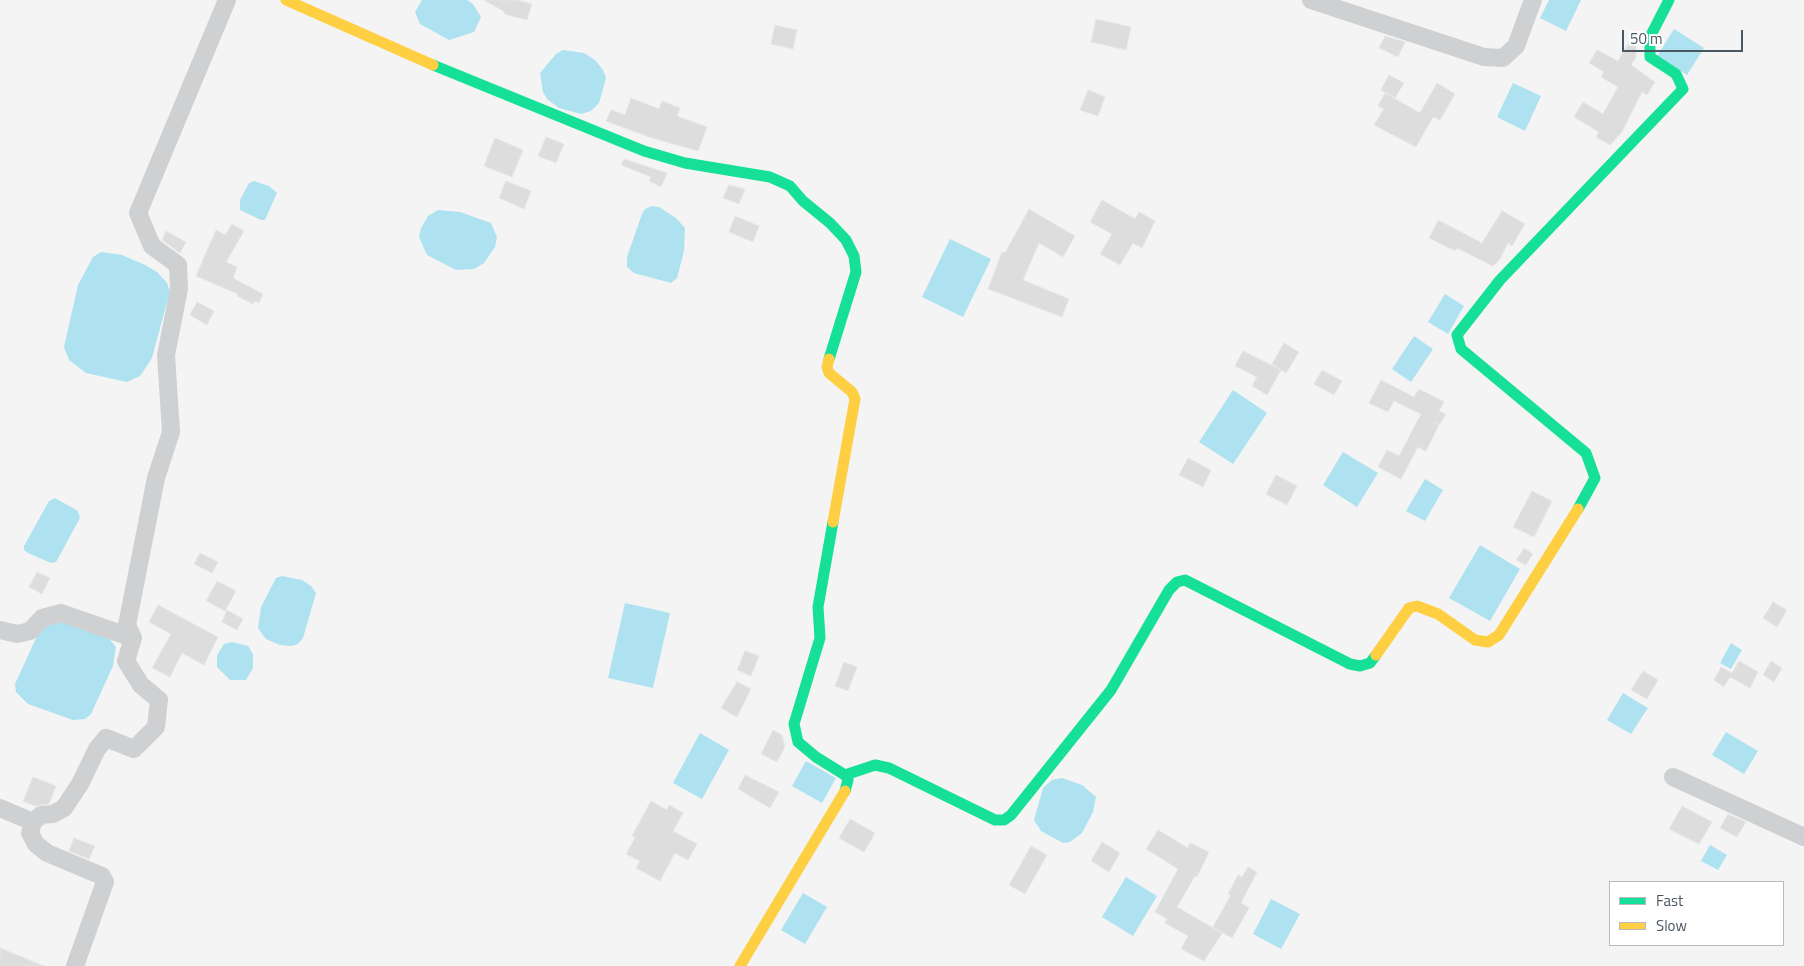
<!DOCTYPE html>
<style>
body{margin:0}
#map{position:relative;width:1804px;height:966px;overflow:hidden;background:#f4f4f4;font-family:"Titillium Web",sans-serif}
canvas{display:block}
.legend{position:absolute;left:1609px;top:881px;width:175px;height:65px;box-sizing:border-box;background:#fff;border:1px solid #b7bbc0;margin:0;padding:6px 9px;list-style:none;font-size:15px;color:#4a5661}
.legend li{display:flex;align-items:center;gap:10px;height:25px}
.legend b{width:25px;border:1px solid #b7bbc0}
.scale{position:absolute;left:1622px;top:30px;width:121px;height:22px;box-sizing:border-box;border:2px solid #4a5661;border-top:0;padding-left:6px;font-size:15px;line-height:18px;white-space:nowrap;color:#4a5661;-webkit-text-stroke:4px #fff;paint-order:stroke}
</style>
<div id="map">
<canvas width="1804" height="966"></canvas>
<ul class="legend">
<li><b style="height:6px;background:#16e098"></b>Fast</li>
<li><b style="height:6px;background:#ffcf43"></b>Slow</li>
</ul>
<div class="scale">50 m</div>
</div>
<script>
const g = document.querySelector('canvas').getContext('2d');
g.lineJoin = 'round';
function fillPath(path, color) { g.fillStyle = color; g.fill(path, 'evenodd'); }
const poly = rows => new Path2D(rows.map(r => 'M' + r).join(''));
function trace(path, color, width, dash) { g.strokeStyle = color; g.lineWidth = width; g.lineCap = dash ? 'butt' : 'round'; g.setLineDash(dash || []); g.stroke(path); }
fillPath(poly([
 [422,0,467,0,473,4,481,17,474,32,449,40,420,24,415,12],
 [1549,0,1581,0,1566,31,1540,18],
 [1674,29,1704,48,1687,75,1657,56],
 [563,50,584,53,595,60,603,70,606,78,599,103,591,111,581,114,559,108,547,99,543,92,540,73,556,54],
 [1513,83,1541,96,1525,131,1497,117],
 [254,181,269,186,277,193,265,220,261,220,240,210,240,200,249,183],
 [652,206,659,207,676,218,685,228,684,251,677,278,671,283,634,273,627,267,627,257,642,214,645,209],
 [438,210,460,212,491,223,497,237,495,247,484,263,474,269,456,270,427,255,419,237,421,228,428,216],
 [950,239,991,259,963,317,922,297],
 [101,252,122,255,145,265,157,272,167,283,170,291,152,358,140,376,127,382,86,373,69,360,64,347,78,285,93,257],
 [1445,294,1464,306,1448,334,1428,322],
 [1414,336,1433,349,1411,382,1392,369],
 [1233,390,1267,413,1233,464,1199,442],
 [1343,452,1378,473,1357,507,1323,485],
 [1425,479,1443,490,1425,521,1406,511],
 [55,498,78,511,80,518,56,562,51,563,28,553,24,550,24,546,49,501],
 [1480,545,1520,569,1490,621,1449,598],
 [282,576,302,580,311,586,316,593,303,638,298,644,291,646,280,645,266,639,258,628,261,607,276,578],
 [625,603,670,613,653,688,608,678],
 [51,619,108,637,116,647,113,666,91,714,85,719,73,720,28,704,16,692,15,684,42,625],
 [232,642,248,646,253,654,253,668,246,680,230,680,217,667,217,656,219,652,224,644],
 [1731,643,1742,650,1731,669,1720,663],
 [1623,693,1648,708,1631,734,1607,720],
 [1726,732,1758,751,1744,774,1712,755],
 [700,733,729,750,702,799,673,783],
 [806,761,836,778,822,803,792,786],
 [1062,778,1082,785,1096,797,1093,812,1082,833,1070,842,1063,843,1041,831,1034,820,1043,788,1052,780],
 [1710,845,1727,855,1718,870,1701,861],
 [1126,877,1157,896,1133,936,1102,917],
 [803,893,827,907,805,944,781,930],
 [1271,899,1300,914,1281,949,1253,934]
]), '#aee2f0');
const building = poly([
 [484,0,517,0,532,4,527,20,504,14,505,12,484,0],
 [1096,19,1131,27,1126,50,1091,42,1096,19],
 [775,25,797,30,793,49,771,44,775,25],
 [1385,36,1405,42,1398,57,1379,48,1385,36],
 [1629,42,1636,46,1636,57,1631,65,1655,82,1647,95,1642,92,1622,132,1610,145,1596,137,1599,132,1574,117,1583,102,1603,114,1618,87,1601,77,1604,72,1589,63,1597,50,1618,61,1629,42],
 [1389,75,1404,83,1395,98,1381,90,1389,75],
 [1437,83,1455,94,1440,120,1433,117,1416,147,1374,125,1384,109,1378,106,1385,93,1420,113,1437,83],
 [1088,90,1105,97,1098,116,1080,110,1088,90],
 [631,98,659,109,662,101,680,108,677,116,707,127,698,151,649,137,606,121,611,110,625,115,631,98],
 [546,137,564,144,556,163,538,156,546,137],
 [495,138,523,150,512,177,484,166,495,138],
 [624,159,667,173,661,187,649,181,651,177,621,165,624,159],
 [506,181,531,191,524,209,499,198,506,181],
 [729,185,745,189,739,204,723,198,729,185],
 [1102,200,1135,219,1139,212,1155,221,1142,248,1133,243,1120,265,1100,254,1112,234,1090,222,1102,200],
 [1029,209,1075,236,1063,257,1039,243,1023,280,1069,299,1062,317,988,289,1002,252,1005,253,1029,209],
 [1502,211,1525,224,1512,246,1508,243,1500,259,1493,266,1457,248,1455,251,1429,238,1438,220,1482,243,1502,211],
 [735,216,759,226,753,242,729,232,735,216],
 [232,224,244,231,226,262,237,267,233,278,263,294,259,303,255,301,253,304,237,296,238,294,196,276,216,230,225,235,232,224],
 [166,231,186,242,180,253,162,240,166,231],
 [197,302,214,311,207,325,190,315,197,302],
 [1284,343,1299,352,1286,373,1272,364,1284,343],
 [1243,351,1281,370,1267,395,1252,386,1257,377,1235,366,1243,351],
 [1322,370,1342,381,1334,395,1314,384,1322,370],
 [1381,380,1414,397,1419,389,1444,402,1439,411,1446,414,1440,424,1433,422,1439,425,1426,451,1418,447,1401,479,1378,467,1387,450,1399,456,1421,414,1394,401,1388,412,1369,403,1381,380],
 [1188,458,1211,470,1203,487,1179,475,1188,458],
 [1276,475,1297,486,1287,505,1266,494,1276,475],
 [1532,491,1552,501,1534,537,1513,527,1532,491],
 [1524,548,1533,554,1526,565,1516,560,1524,548],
 [200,553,218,562,212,573,194,564,200,553],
 [37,572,50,578,42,594,29,587,37,572],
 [217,581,236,591,225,611,206,601,217,581],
 [1773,602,1787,610,1777,627,1763,618,1773,602],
 [158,605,218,637,204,665,182,653,170,677,152,668,171,634,149,622,158,605],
 [227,610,243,619,237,630,222,622,227,610],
 [745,651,759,656,751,676,737,670,745,651],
 [1739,661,1758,672,1750,688,1730,677,1724,687,1714,680,1721,667,1732,673,1739,661],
 [1771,661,1782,668,1774,682,1763,675,1771,661],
 [844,662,857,667,848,691,835,686,844,662],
 [1643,671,1658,680,1647,699,1631,690,1643,671],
 [737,682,751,689,737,717,721,708,737,682],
 [773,730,782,735,785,747,777,762,761,754,773,730],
 [745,775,779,792,770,808,738,789,745,775],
 [33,777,56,786,49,804,35,806,23,801,33,777],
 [651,801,667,810,669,805,683,813,673,831,697,844,688,860,675,853,660,881,636,868,640,861,626,854,635,838,632,836,651,801],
 [1682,806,1712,822,1699,844,1669,829,1682,806],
 [1728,814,1746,822,1737,837,1720,828,1728,814],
 [850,819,875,833,864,852,839,838,850,819],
 [1158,830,1188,848,1190,843,1209,852,1197,877,1195,876,1177,907,1222,933,1204,961,1181,949,1188,936,1165,923,1167,919,1155,912,1178,869,1146,849,1158,830],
 [74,838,95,846,89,859,69,851,74,838],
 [1102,842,1120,853,1109,872,1091,861,1102,842],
 [1031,846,1047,855,1025,894,1009,885,1031,846],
 [1248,867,1257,872,1241,903,1249,908,1232,938,1213,927,1231,895,1228,894,1238,875,1242,877,1248,867],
 [0,948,44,966,0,966,0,948]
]);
fillPath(building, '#ddddde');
trace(building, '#e5e6e7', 1);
trace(poly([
 [1311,0,1484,57,1503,58,1516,46,1533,0],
 [0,630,17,634,30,631,42,618,61,613,133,638],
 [1673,777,1804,837],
 [0,808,33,822],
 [75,966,105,882,102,876,47,853,36,844,30,833,33,822,41,815,53,814,64,808,80,784,97,749,106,738,134,749,156,727,159,700,141,685,126,661,133,638,127,625,156,478,171,432,166,355,179,289,178,265,152,246,138,213,227,0]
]), '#ced0d2', 18);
trace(poly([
 [433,65,644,151,685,163,770,177,790,186,803,201,830,223,846,240,854,256,856,272,829,359],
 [1578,509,1595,478,1586,453,1461,349,1457,335,1500,280,1683,89,1676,74,1650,57,1650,37,1669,0],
 [833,522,818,607,820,638,794,724,798,742,816,757,845,775,848,780,845,791],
 [845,775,875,765,889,768,995,820,1004,820,1011,815,1111,690,1169,590,1177,582,1185,580,1350,664,1360,666,1370,663,1376,655]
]), '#16e098', 11);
trace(poly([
 [286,0,433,65],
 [829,359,827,367,829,373,852,392,855,399,833,522],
 [1376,655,1409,608,1417,606,1438,614,1475,640,1488,642,1499,635,1578,509],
 [740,966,845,791]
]), '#ffcf43', 11);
</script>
